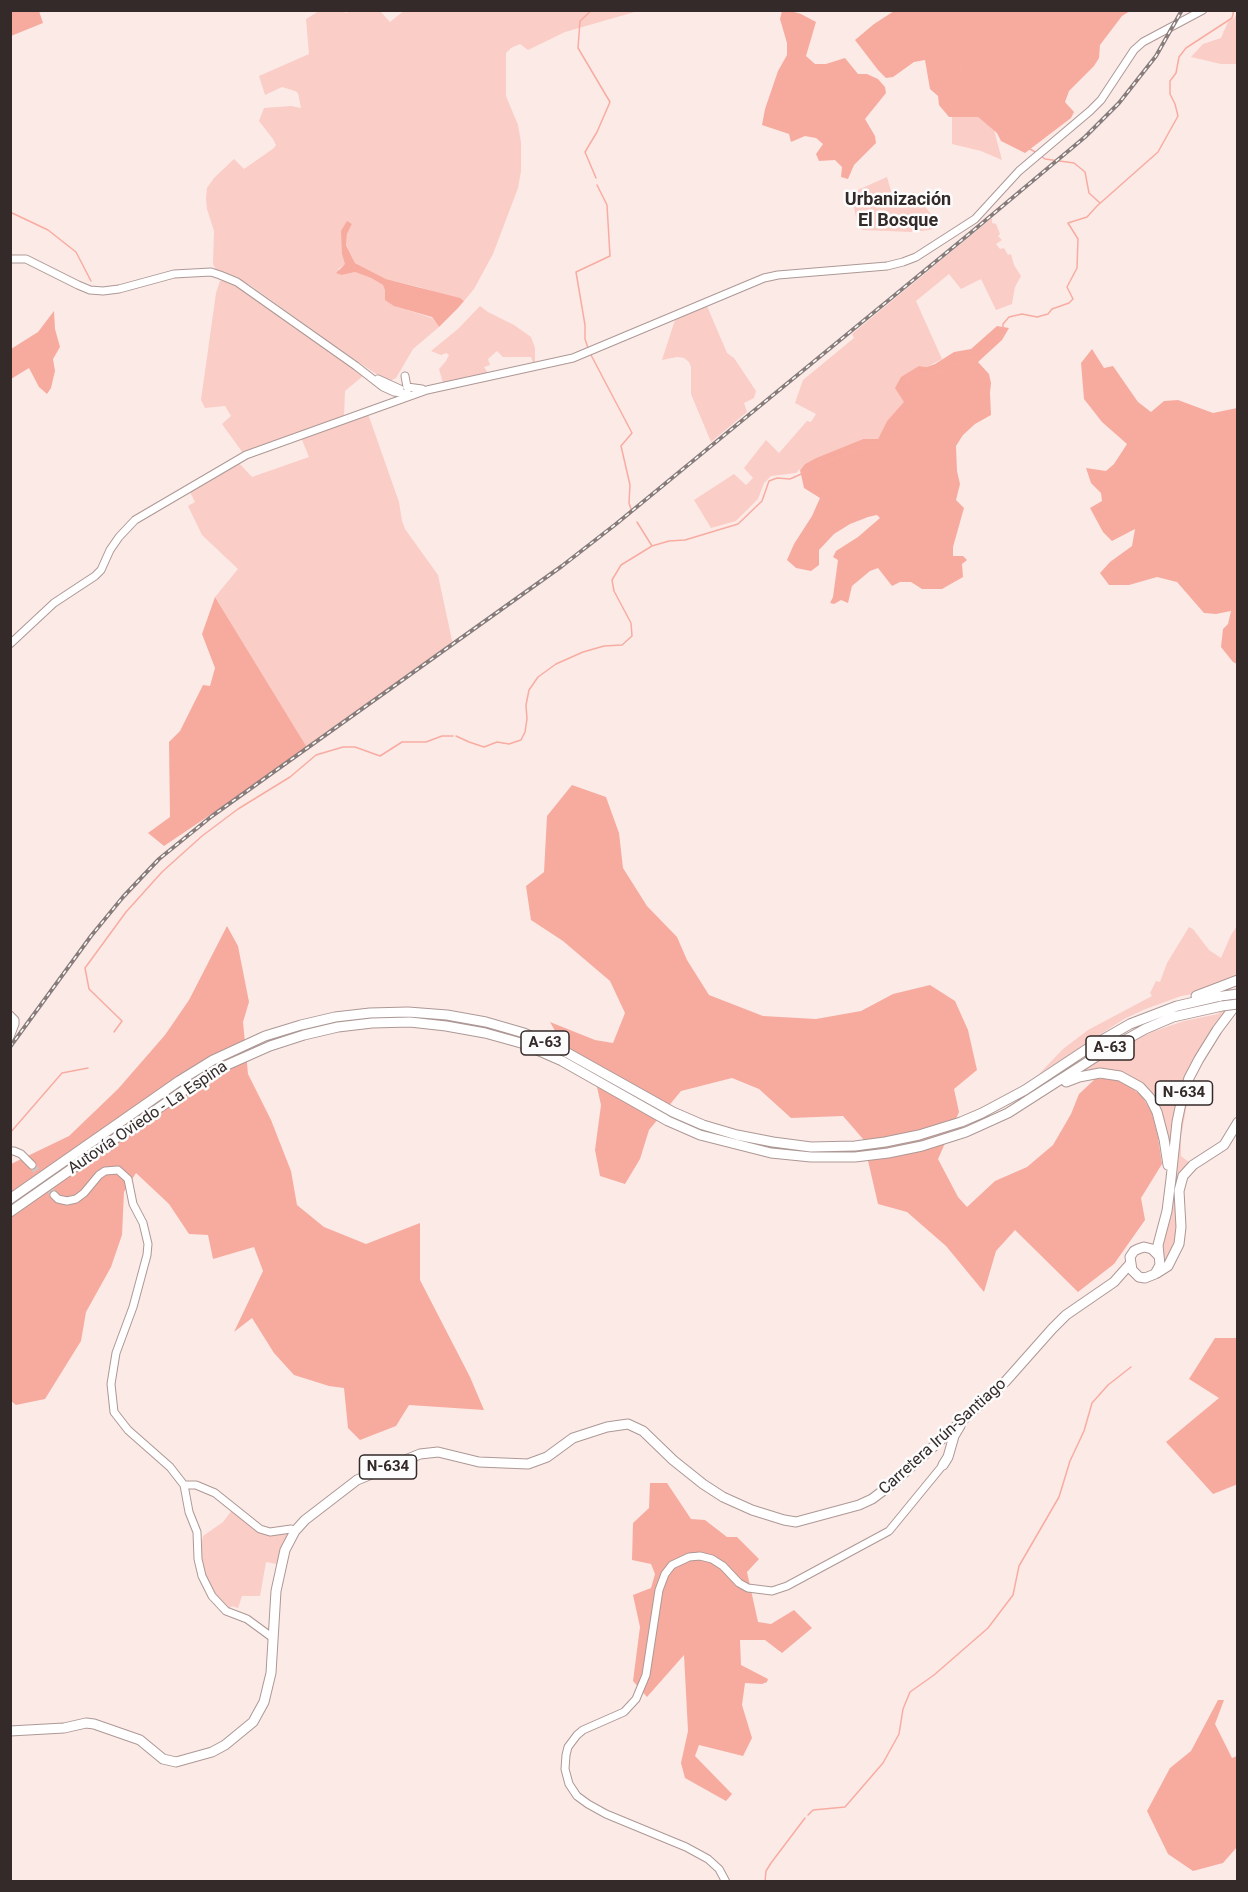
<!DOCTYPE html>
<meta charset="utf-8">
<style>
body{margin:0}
#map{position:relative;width:1248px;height:1892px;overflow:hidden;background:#fceae7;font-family:Roboto,sans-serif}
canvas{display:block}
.frame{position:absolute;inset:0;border:12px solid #332a29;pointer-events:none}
</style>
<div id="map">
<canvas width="1248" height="1892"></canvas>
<div class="frame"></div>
</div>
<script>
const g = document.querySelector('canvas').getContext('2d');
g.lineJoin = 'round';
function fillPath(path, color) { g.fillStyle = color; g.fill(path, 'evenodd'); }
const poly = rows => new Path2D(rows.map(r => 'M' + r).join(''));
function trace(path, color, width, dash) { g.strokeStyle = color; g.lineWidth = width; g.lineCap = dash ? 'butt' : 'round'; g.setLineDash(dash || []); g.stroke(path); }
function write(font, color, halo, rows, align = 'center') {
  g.font = font + ' Roboto,sans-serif'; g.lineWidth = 5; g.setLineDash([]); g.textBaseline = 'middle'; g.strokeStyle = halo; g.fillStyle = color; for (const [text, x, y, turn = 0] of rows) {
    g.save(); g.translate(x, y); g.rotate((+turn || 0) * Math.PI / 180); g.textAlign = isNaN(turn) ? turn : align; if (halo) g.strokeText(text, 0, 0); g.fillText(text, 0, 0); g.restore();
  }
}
fillPath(poly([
 [405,10,638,11,565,32,528,50,520,44,511,48,506,53,506,96,518,125,521,142,521,171,518,188,493,254,474,289,464,301,419,287,386,279,355,263,346,244,347,234,352,224,347,222,342,254,346,264,338,269,342,275,355,272,371,278,383,285,395,306,432,318,439,327,413,349,396,378,390,381,382,378,332,344,250,285,233,276,216,270,213,264,214,231,207,209,206,199,207,188,214,178,234,159,244,169,274,148,276,145,273,139,259,121,264,108,291,106,301,108,298,93,295,91,282,87,265,95,259,76,309,54,306,19,319,11,342,11,346,13,350,11,380,11,390,22],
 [1237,13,1237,64,1221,64,1191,57,1203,44,1221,38,1228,22,1234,18],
 [952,117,978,117,994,130,1002,160,981,151,952,144],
 [887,177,893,198,914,192,940,226,930,230,911,232,863,230,858,227,851,193],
 [992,218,992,223,996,224,1000,234,998,236,1002,240,996,244,1000,249,1004,248,1008,255,1011,254,1014,265,1021,276,1015,287,1012,304,996,310,981,279,961,289,949,274,916,301,942,359,927,367,919,366,905,402,887,421,878,439,863,439,816,458,805,464,796,473,771,476,764,483,758,499,736,521,711,528,694,500,734,474,746,485,753,478,744,468,766,440,779,453,807,421,811,422,816,414,795,403,803,380,854,338,852,334],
 [220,281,227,281,249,294,363,376,345,391,344,416,243,453,222,424,231,416,225,406,205,408,201,400,216,293],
 [480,306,488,312,514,325,531,337,535,348,535,362,533,363,531,357,503,357,497,351,488,359,490,365,484,367,488,373,443,383,439,369,446,361,449,355,446,353,441,355,431,351,458,329],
 [707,306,727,353,734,358,756,391,754,398,744,403,747,412,711,442,691,394,691,367,689,362,684,358,677,357,662,360,675,320],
 [367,411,399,502,402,521,405,529,438,575,453,645,308,749,215,597,238,569,202,535,188,506,195,502,189,490,238,462,252,477,309,457,300,435],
 [1237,926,1237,975,1192,994,1181,996,1143,1010,1124,1019,1039,1074,1063,1049,1088,1030,1152,996,1150,993,1156,981,1160,982,1167,963,1189,927,1193,929,1209,950,1221,958,1231,935],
 [1237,992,1237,996,1202,1048,1170,1159,1159,1110,1132,1079,1078,1073,1123,1046,1152,1032,1184,1021,1218,1014],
 [1184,1103,1187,1104,1181,1137,1181,1156,1190,1163,1177,1218,1176,1244,1166,1259,1163,1258,1161,1247,1173,1199,1178,1139],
 [232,1510,260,1531,289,1534,284,1543,277,1564,266,1562,260,1596,242,1596,238,1608,232,1606,229,1609,211,1591,206,1579,202,1560,202,1541,203,1536,223,1522]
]), '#facdc6');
fillPath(poly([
 [11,10,39,11,43,23,11,36],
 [782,11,791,11,801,14,816,22,806,56,815,64,826,64,845,58,858,74,867,74,878,79,885,87,886,93,865,119,875,136,876,143,854,165,848,179,841,177,842,167,835,160,819,161,816,154,823,144,816,138,805,136,791,142,789,134,762,125,765,109,778,71,787,55,787,43,780,19],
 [894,11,894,10,1130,11,1122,16,1100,45,1099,58,1094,66,1069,91,1065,102,1074,112,1071,118,1025,153,1001,141,997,133,978,117,949,117,939,105,938,96,930,89,925,60,914,62,893,77,886,78,878,70,855,40,874,24],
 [347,221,352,224,347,234,346,245,355,263,386,279,460,298,464,301,458,308,439,327,432,317,394,306,385,300,385,290,383,285,371,278,355,272,342,275,336,273,345,264,342,254,341,231],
 [54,311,55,329,60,347,53,359,55,371,51,388,47,394,39,387,29,368,11,379,11,349,38,332],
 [997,326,1009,328,1002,340,978,362,989,374,991,383,990,393,991,415,975,424,963,435,956,446,957,471,960,484,956,500,964,508,953,547,953,556,963,556,967,560,962,564,963,577,942,589,922,589,911,582,900,582,892,586,878,568,870,571,852,586,848,603,841,600,834,604,830,603,833,597,838,560,833,557,836,551,858,537,880,518,877,515,868,517,850,524,834,534,819,550,819,565,811,571,796,568,787,560,794,544,812,516,820,498,804,488,800,470,805,464,816,458,863,439,878,439,887,421,904,402,895,388,901,377,919,366,927,367,935,364,954,352,971,349],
 [1092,349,1104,368,1113,366,1138,402,1151,412,1164,401,1178,400,1213,413,1237,408,1237,664,1233,662,1221,647,1223,629,1228,624,1231,611,1216,614,1204,613,1177,582,1157,577,1129,585,1109,585,1100,573,1110,562,1132,546,1135,529,1112,541,1103,532,1090,508,1102,501,1101,493,1091,483,1086,468,1106,471,1114,464,1127,444,1102,422,1084,399,1081,363],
 [215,597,308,749,164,846,148,833,170,817,169,742,180,731,203,685,210,686,215,668,202,634],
 [572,785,606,797,619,833,623,868,647,906,677,937,687,960,709,995,763,1016,816,1019,861,1011,893,994,930,985,955,1001,968,1030,977,1070,954,1089,959,1112,938,1159,958,1197,967,1207,995,1181,1027,1167,1053,1145,1071,1114,1079,1094,1095,1079,1114,1079,1129,1086,1142,1096,1152,1113,1158,1137,1162,1164,1141,1198,1145,1220,1114,1264,1078,1292,1015,1230,996,1251,984,1292,946,1246,907,1212,878,1204,863,1139,843,1116,791,1118,759,1089,732,1078,681,1091,649,1130,640,1159,625,1184,600,1176,595,1150,601,1105,597,1087,571,1059,550,1022,595,1040,613,1043,625,1013,610,981,563,941,531,920,526,886,544,872,547,816],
 [227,926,238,946,249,1002,243,1022,248,1074,271,1120,291,1171,297,1205,324,1227,366,1244,420,1223,420,1280,470,1377,484,1410,409,1405,396,1426,360,1440,348,1428,344,1388,329,1386,294,1375,274,1353,252,1318,234,1332,263,1271,254,1247,213,1259,208,1235,189,1234,169,1204,136,1173,124,1192,122,1235,111,1267,86,1312,81,1341,45,1399,16,1405,11,1401,11,1164,69,1136,118,1089,165,1035,189,1000],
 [1215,1338,1237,1338,1238,1484,1213,1494,1166,1442,1219,1398,1189,1379],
 [650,1483,667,1483,691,1519,705,1520,727,1537,737,1537,759,1559,747,1572,758,1622,771,1624,794,1610,812,1628,782,1653,765,1640,740,1640,741,1665,768,1679,767,1682,762,1684,745,1683,742,1705,752,1738,743,1756,699,1745,695,1756,732,1794,726,1801,685,1778,681,1763,688,1731,684,1655,647,1697,633,1681,640,1627,633,1595,651,1588,655,1574,651,1564,632,1560,633,1523,649,1508],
 [1218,1700,1224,1700,1215,1724,1232,1758,1237,1756,1237,1847,1223,1863,1193,1871,1168,1854,1147,1811,1170,1768,1191,1751]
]), '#f7ab9f');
trace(poly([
 [592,10,580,21,578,48,610,102,597,132,585,152,596,178],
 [936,10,960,57,964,94,973,109,1005,135,1037,153],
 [1041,156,1045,159,1074,163,1085,172,1089,193,1100,203],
 [10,212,48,230,76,252,91,281],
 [588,348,585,339,585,325,576,272,610,256,607,205,597,185],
 [591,355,632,433,621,446,630,485,629,503,631,509],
 [637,522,652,546],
 [456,736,469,742,484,747,497,742,509,744,521,740,525,732,527,719,526,705,529,690,538,677,556,664,583,652,604,646,622,645,632,636,631,623,614,591,612,580,621,565,652,546,669,541,685,540,738,524,762,501,769,481,777,478,790,479,857,449,883,445,894,423,913,400,906,387,908,377,920,373,932,375,966,359,981,355,1003,335,1003,324,1009,317,1022,314,1037,317,1048,314,1052,309,1069,303,1073,299,1067,287,1077,268,1078,239,1068,223,1087,217,1097,206,1158,152,1178,116,1175,104,1170,94,1170,81,1176,73,1179,57,1186,48,1232,18,1234,10],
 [114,1032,122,1021,89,989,85,968,126,912,162,872,202,836,238,809,290,777,316,755,343,747,355,747,380,756,402,742,426,742,442,736,453,736],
 [10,1133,62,1073,88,1068],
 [808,1815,813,1810,845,1807,883,1763,899,1734,903,1709,910,1692,934,1675,988,1628,1013,1595,1019,1566,1059,1497,1070,1461,1084,1431,1092,1403,1108,1385,1131,1367],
 [765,1882,766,1871,771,1863,805,1818]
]), '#f8aca1', 1.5);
trace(poly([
 [32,1165,54,1195]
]), '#d4c4c1', 7, [7, 3.5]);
const secondary = poly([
 [10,259,26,259,78,285,90,290,103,291,119,289,174,274,211,272,220,275,237,282,356,366,383,387,394,392,408,394],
 [405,376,407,387,422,389],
 [378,379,400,389],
 [10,644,54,603,95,576,101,570,110,550,119,537,135,520,246,455,427,390,573,358,764,278,778,275,887,266,903,262,916,257,975,219,1019,171,1090,111,1101,100,1134,50,1143,42,1203,10],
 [10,1015,15,1020,15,1024,10,1037],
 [10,1151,14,1151,21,1154,32,1165],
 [54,1195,58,1199,67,1201,76,1199,84,1193,99,1175,105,1171,118,1170,128,1179,133,1204,143,1223,148,1244,147,1255,133,1307,116,1353,111,1384,114,1412,128,1430,170,1467,184,1485,189,1512,197,1532,198,1559,202,1576,212,1596,226,1611,247,1619,273,1638],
 [184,1485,196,1485,215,1493,260,1529,270,1532,291,1529,295,1531],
 [726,1882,719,1869,708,1859,686,1847,606,1814,588,1804,577,1796,569,1784,565,1769,566,1755,568,1747,577,1735,583,1730,624,1712,636,1699,646,1675,659,1590,665,1574,672,1565,689,1557,700,1556,712,1559,723,1566,739,1583,748,1588,772,1591,787,1586,889,1531,943,1465]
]);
const highway = poly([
 [1196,996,1238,980],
 [1066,1082,1079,1077,1100,1073,1120,1076,1140,1087,1150,1098,1157,1112,1164,1139,1168,1165],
 [10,1199,179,1081,213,1060,265,1036,301,1025,335,1017,370,1013,408,1012,447,1015,486,1022,524,1033,564,1051,673,1112,703,1125,737,1135,773,1142,811,1147,855,1146,885,1142,919,1135,961,1122,982,1113,1025,1090,1090,1047,1130,1024,1177,1006,1216,997,1238,994],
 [10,1212,186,1089,218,1069,270,1046,304,1035,338,1027,372,1023,410,1022,446,1026,485,1033,521,1043,562,1061,668,1121,700,1135,771,1153,811,1157,855,1157,888,1153,922,1146,966,1132,1008,1113,1097,1056,1145,1029,1173,1017,1222,1006],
 [1159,1256,1152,1249,1144,1247,1138,1249,1134,1251,1130,1257,1132,1270,1139,1277,1145,1278,1155,1274,1160,1265,1158,1245,1167,1211,1171,1179,1177,1122,1181,1103,1189,1078,1199,1059,1217,1030,1238,1002],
 [1157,1273,1168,1266,1179,1244,1181,1227,1179,1191,1183,1176,1193,1165,1224,1145,1238,1122],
 [943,1465,948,1457,954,1436,960,1426],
 [10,1731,64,1728,86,1723,94,1724,140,1740,163,1759,176,1762,212,1752,225,1745,253,1722,264,1702,271,1673,276,1591,285,1550,295,1531,305,1520,357,1480,420,1454,438,1452,479,1462,528,1464,547,1457,573,1438,607,1427,628,1424,643,1431,673,1460,703,1484,723,1497,752,1510,784,1520,796,1522,859,1505,872,1499,892,1484,1005,1382,1052,1329,1066,1315,1114,1282,1130,1264]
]);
trace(secondary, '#ad9895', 9);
trace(highway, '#ad9895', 11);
trace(secondary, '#fff', 7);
trace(highway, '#fff', 9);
const rail = poly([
 [10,1047,91,936,123,897,159,859,212,816,562,566,616,524,968,235,1085,137,1119,103,1156,56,1182,10]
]);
trace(rail, '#887c7a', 4);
trace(rail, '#fcfcfc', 1.5, [4.5]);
const highwayBridge = poly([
 [1222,1006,1238,1004]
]);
trace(highwayBridge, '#ad9895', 11, []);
trace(highwayBridge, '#fff', 9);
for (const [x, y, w] of [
 [545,1043,48],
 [1110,1048,48],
 [1184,1093,57],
 [388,1467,57]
]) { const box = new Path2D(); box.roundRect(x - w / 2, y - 12, w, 24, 4.5); g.fillStyle = '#fcfcfc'; g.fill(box); trace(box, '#332a29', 1.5); }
write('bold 15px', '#332a29', null, [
 ["A-63",545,1043],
 ["A-63",1110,1048],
 ["N-634",1184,1093],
 ["N-634",388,1467]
]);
write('16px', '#332a29', '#fcfcfc', [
 ["Autovía Oviedo - La Espina",148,1118,-34],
 ["Carretera Irún-Santiago",943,1437,-42]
]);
write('bold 18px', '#332a29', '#fcfcfc', [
 ["Urbanización",898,200],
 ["El Bosque",898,221]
]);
</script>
